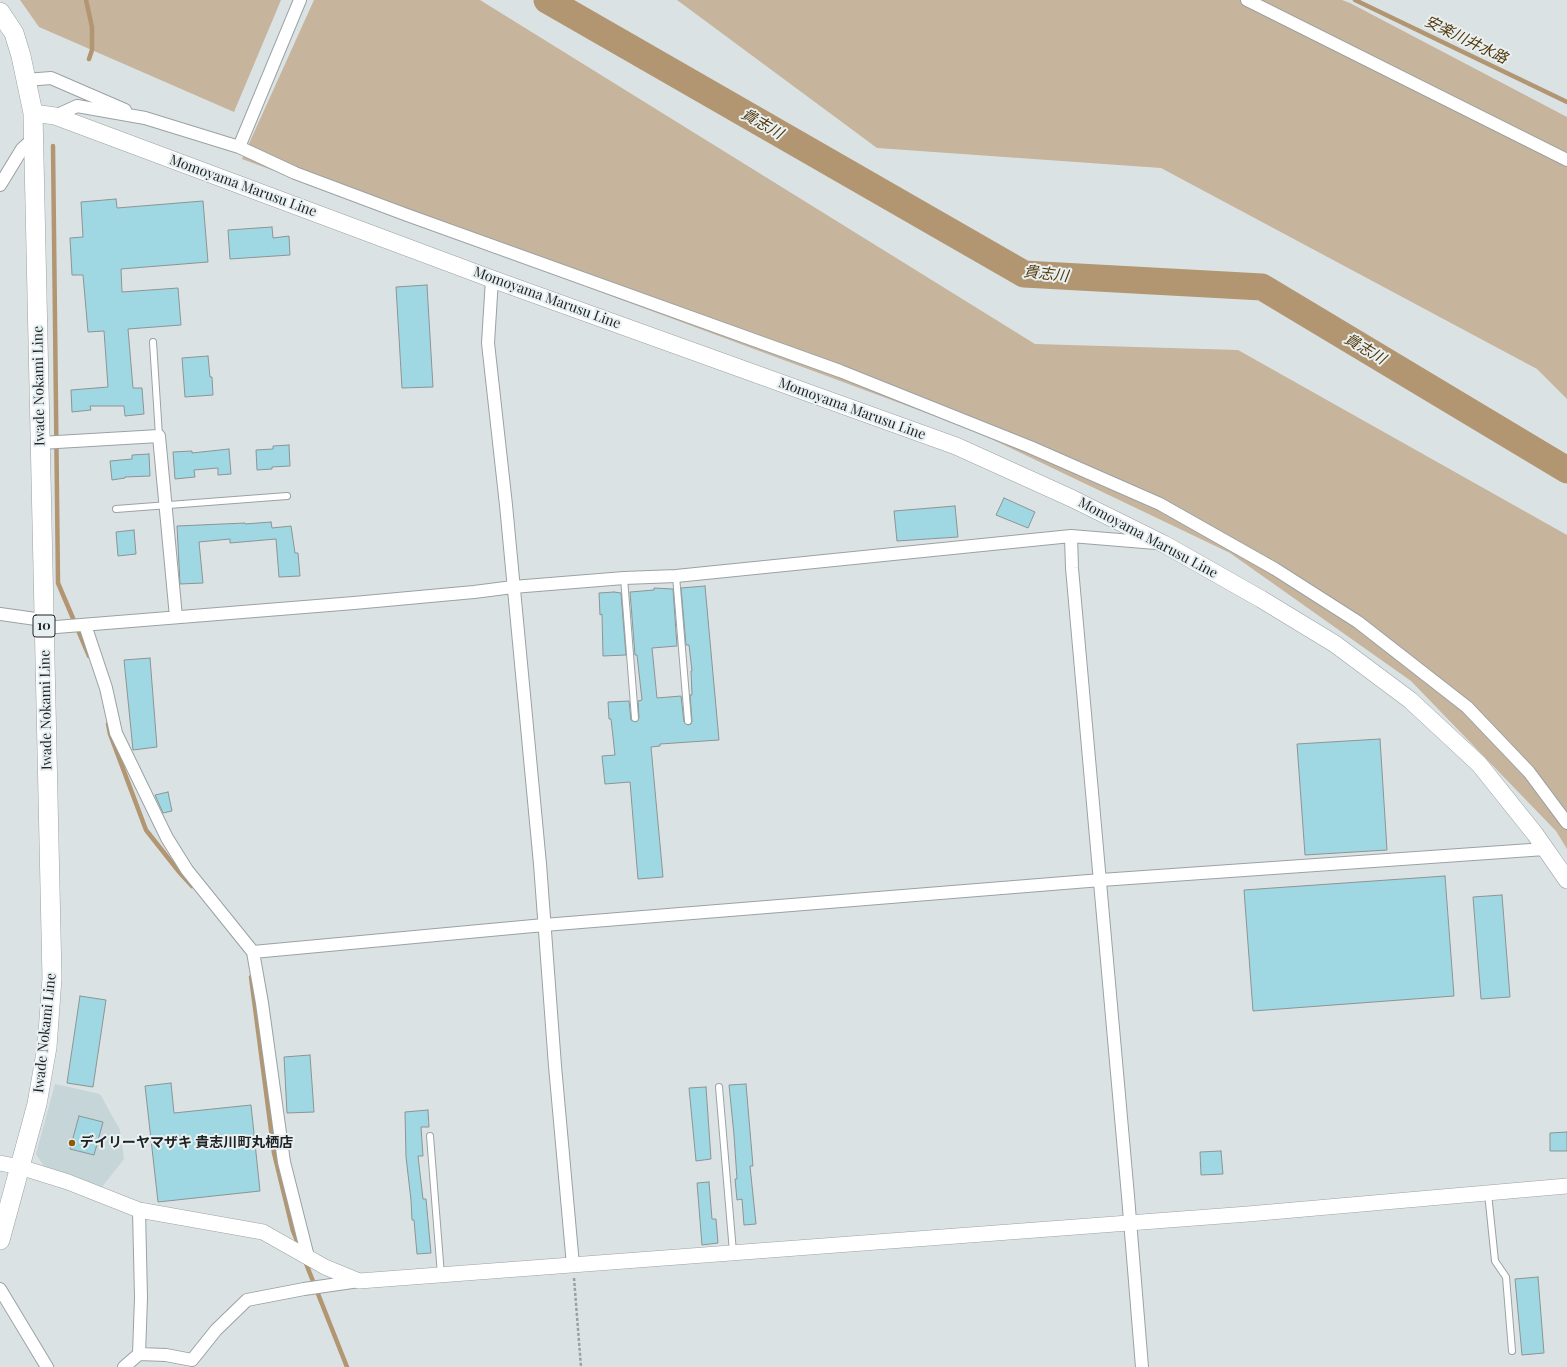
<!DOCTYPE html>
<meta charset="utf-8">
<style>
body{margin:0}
canvas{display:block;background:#dbe2e4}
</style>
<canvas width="1567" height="1367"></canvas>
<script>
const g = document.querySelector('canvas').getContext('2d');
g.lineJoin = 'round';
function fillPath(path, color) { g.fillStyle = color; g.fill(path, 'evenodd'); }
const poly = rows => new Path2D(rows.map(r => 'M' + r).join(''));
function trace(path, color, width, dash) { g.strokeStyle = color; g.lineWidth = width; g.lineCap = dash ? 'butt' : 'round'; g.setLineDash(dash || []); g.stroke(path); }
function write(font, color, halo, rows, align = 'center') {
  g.font = font + ' "Playfair Display","Noto Sans JP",serif'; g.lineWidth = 4; g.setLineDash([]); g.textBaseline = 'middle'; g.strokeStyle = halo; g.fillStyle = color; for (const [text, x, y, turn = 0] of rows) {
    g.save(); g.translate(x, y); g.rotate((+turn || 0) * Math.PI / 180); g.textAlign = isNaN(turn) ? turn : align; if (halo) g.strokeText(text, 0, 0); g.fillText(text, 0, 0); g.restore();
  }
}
fillPath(poly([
 [55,1084,100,1094,120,1130,124,1159,102,1187,45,1168,36,1154]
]), '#c5d5d8');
fillPath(poly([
 [20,0,281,0,234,112,39,27],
 [314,0,480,0,1035,344,1238,350,1567,535,1567,849,1556,831,1411,681,1230,553,975,431,242,159],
 [677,0,1342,0,1350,3,1567,117,1567,399,1537,369,1161,168,877,148]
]), '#c7b49c');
trace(poly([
 [86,0,92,27,92,50,89,59],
 [1355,0,1567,102],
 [53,146,58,583,89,656],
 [108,724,110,734,146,830,180,873,192,886],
 [251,977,274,1153,293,1231,300,1248],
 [305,1261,347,1367]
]), '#b29672', 4.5);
trace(poly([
 [547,0,1024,274,1262,287,1567,470]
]), '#b29672', 27);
const building = poly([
 [116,199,117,208,203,201,208,262,121,269,122,292,178,288,181,325,128,329,133,388,142,388,144,414,125,416,124,406,90,406,91,410,72,412,71,390,108,387,104,331,88,332,83,275,72,275,70,238,83,237,81,202,116,199],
 [272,227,273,238,289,236,290,255,230,259,228,230,272,227],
 [427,285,433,387,402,388,396,287,427,285],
 [208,356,210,377,212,377,213,395,185,397,182,358,208,356],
 [289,445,290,466,272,467,272,469,257,470,256,450,273,449,273,446,289,445],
 [229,449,231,474,218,475,218,468,194,470,195,477,175,479,173,452,192,451,192,453,229,449],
 [149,454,150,476,125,477,125,478,112,480,110,461,132,459,132,455,149,454],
 [1004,498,1035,512,1028,528,996,515,1004,498],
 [955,506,958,537,897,541,894,511,955,506],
 [271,522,272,528,291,526,295,553,298,553,300,576,279,577,276,539,230,543,230,539,199,542,203,583,180,584,177,526,245,523,245,524,271,522],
 [134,530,136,554,118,556,116,532,134,530],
 [705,586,719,740,660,744,660,746,651,747,663,877,638,879,630,782,605,784,602,756,615,755,611,719,609,719,608,702,629,701,631,720,636,722,639,718,638,701,642,700,637,655,635,655,630,592,654,590,654,588,673,589,677,646,652,648,657,698,681,696,684,722,688,725,691,724,692,721,690,695,692,695,691,671,692,671,689,645,686,645,681,588,705,586],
 [614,592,621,593,626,655,603,656,602,614,600,615,599,593,614,592],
 [150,658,157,747,133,750,124,660,150,658],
 [1380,739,1387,850,1305,855,1297,744,1380,739],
 [168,792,172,811,163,813,155,795,168,792],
 [1445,876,1454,996,1253,1011,1244,890,1445,876],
 [1502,895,1510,997,1481,999,1473,897,1502,895],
 [80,996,106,1000,93,1087,67,1083,80,996],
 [310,1055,314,1112,287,1113,284,1057,310,1055],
 [171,1083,174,1113,251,1105,260,1191,158,1202,145,1086,171,1083],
 [746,1084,753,1166,750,1166,756,1224,744,1225,742,1199,737,1200,735,1179,737,1179,734,1135,729,1085,746,1084],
 [706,1087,711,1159,696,1161,689,1088,706,1087],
 [428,1110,429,1127,421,1127,423,1156,418,1156,423,1199,426,1199,431,1253,417,1254,414,1220,412,1220,411,1200,406,1157,405,1112,428,1110],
 [79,1116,103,1122,94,1155,70,1149,79,1116],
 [1567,1132,1567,1151,1550,1151,1550,1133,1567,1132],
 [1221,1151,1223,1174,1201,1175,1200,1152,1221,1151],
 [709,1182,712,1219,716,1219,718,1243,702,1245,697,1183,709,1182],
 [1538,1277,1544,1353,1522,1355,1515,1279,1538,1277]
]);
fillPath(building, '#9fd7e2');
trace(building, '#8d9495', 1);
const service = poly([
 [153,342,159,436],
 [116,509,287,496],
 [676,576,688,721],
 [624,578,635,718],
 [719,1087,733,1252],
 [430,1136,441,1275],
 [1488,1193,1495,1261,1506,1277,1512,1351]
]);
const minor = poly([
 [1247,0,1567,160],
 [26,80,51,78,125,110],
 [55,116,77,106,145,118,239,147,295,173,407,215,840,371,1030,447,1160,504,1275,569,1358,622,1467,707,1529,772,1567,823],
 [239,147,300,0],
 [0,185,22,149,33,139],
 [492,279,488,343,506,505,540,864,555,1066,573,1265],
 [40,443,159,436,176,617],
 [1071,536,1072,568,1128,1196,1142,1367],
 [0,614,43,620],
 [85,625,106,688,116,733,167,838,187,870,253,952,262,1003,284,1162,308,1257],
 [44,628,354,603,474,592,513,587,624,578,676,576,1071,536,1156,543],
 [253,952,544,925,1101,880,1545,849],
 [139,1210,141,1298,139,1354],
 [0,1289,47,1367],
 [124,1367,139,1354,166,1355,192,1360,216,1330,247,1300,304,1289,359,1281]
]);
const tertiary = poly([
 [0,1163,20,1167,68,1182,139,1210,263,1232,325,1267,359,1281,1248,1214,1567,1186]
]);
const secondary = poly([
 [33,113,55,116,492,279,956,446,1071,498,1164,544,1261,599,1335,644,1410,700,1479,764,1535,834,1567,880]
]);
const primary = poly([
 [0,12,14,33,21,56,33,113,52,978,47,1047,37,1104,0,1240]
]);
trace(service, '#9ba2a3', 8);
trace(minor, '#9ba2a3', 14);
trace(tertiary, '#9ba2a3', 16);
trace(secondary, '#9ba2a3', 18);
trace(primary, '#9ba2a3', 20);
trace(poly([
 [574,1278,581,1367]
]), '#9a9fa1', 2.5, [3, 2]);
trace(service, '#fff', 6);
trace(minor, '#fff', 12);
trace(tertiary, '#fff', 15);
trace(secondary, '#fff', 17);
trace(primary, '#fff', 19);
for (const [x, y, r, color] of [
 [72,1143,4,"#8d5c06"]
]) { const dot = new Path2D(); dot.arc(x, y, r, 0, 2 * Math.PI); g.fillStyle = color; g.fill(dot); trace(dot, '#e8f0f1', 1.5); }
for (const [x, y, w] of [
 [44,626,22]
]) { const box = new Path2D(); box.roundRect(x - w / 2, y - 11, w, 22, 3); g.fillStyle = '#e8f0f1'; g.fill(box); trace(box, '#1f2122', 1); }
write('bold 13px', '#1f2122', null, [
 ["10",44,626]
]);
write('14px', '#1f2122', '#e8f0f1', [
 ["Momoyama Marusu Line",243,186,20],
 ["Momoyama Marusu Line",547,298,20],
 ["Iwade Nokami Line",39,386,-91],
 ["Momoyama Marusu Line",852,409,20],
 ["Momoyama Marusu Line",1148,538,28],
 ["Iwade Nokami Line",46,710,-91],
 ["Iwade Nokami Line",45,1033,-84]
]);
write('bold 14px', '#1f2122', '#e8f0f1', [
 ["デイリーヤマザキ 貴志川町丸栖店",80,1143]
], 'left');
write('italic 15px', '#543608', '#e8f0f1', [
 ["安楽川井水路",1466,40,26],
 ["貴志川",762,124,30],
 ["貴志川",1046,274,7],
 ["貴志川",1365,349,31]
]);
</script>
